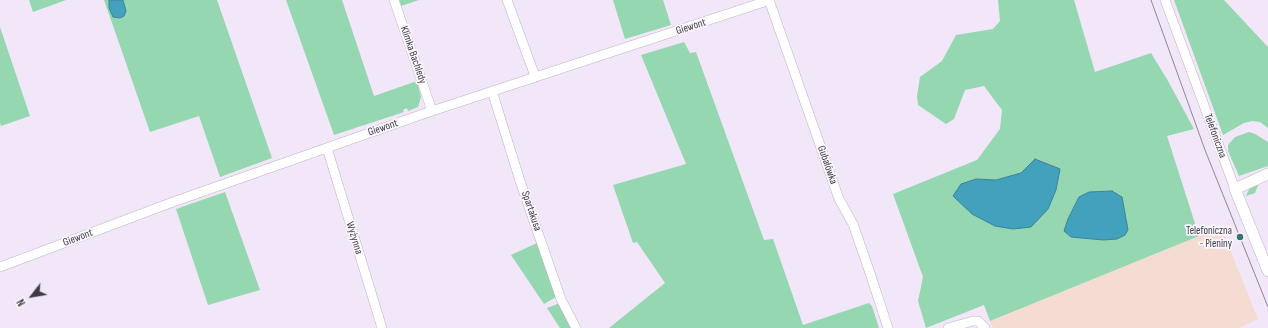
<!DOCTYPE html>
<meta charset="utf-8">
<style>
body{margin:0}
#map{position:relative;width:1268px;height:328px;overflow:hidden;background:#f2e7f8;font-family:"Sofia Sans Condensed",sans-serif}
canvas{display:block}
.north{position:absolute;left:12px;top:276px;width:40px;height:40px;-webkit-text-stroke:3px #fbf7fe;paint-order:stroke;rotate:239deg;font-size:11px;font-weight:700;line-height:16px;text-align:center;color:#3f3b42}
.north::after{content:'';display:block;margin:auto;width:14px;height:18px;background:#3f3b42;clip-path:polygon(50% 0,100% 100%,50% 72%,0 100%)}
</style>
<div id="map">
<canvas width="1268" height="328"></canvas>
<div class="north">N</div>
</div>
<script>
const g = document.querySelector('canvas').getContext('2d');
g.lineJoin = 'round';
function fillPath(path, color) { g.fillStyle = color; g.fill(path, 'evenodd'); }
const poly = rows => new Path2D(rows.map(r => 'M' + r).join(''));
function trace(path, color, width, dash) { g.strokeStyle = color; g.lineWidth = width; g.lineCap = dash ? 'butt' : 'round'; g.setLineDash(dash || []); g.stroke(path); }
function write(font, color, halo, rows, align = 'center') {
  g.font = font + ' "Sofia Sans Condensed",sans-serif'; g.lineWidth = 3.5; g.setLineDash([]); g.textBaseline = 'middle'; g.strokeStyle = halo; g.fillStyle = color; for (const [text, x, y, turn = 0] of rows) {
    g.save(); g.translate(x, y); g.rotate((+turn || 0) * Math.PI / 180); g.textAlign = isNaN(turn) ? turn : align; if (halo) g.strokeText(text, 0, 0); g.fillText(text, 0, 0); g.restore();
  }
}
fillPath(poly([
 [1221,227,1258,319,1239,328,993,328,990,321]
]), '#f4dcd2');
fillPath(poly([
 [29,0,66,0,33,12],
 [104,0,217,0,272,158,220,177,199,116,150,132],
 [286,0,342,0,374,96,417,81,421,97,418,107,408,111,407,108,403,110,404,112,334,135],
 [399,0,419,0,401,6],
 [613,0,663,0,671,25,625,39],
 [998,0,1074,0,1095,72,1151,53,1168,81,1194,129,1167,136,1199,236,990,321,984,305,926,328,918,301,923,277,893,194,977,160,1000,129,1002,110,984,86,965,90,954,119,946,124,918,105,917,96,920,77,942,61,956,35,993,29,1000,21],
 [1174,0,1224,0,1268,47,1268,128,1260,122,1252,121,1244,123,1223,135],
 [0,27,30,116,1,126,0,123],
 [684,42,690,53,696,52,764,240,773,239,803,325,869,303,872,306,879,328,609,328,665,283,637,242,633,243,613,185,686,164,641,55],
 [1249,132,1255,134,1268,142,1268,166,1239,176,1228,151,1228,145,1235,137],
 [1259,183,1255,193,1246,196,1249,189],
 [225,192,260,290,208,305,176,209],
 [537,243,556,297,544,304,511,255],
 [560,303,572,328,560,328,547,308]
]), '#94d7b1');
const water = poly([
 [109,0,123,0,126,11,124,16,120,18,113,17,109,8,109,0],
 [1035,159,1060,169,1056,190,1048,209,1031,227,1013,229,995,226,972,214,953,196,961,184,976,179,996,180,1021,173,1035,159],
 [1112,191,1122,197,1128,230,1125,235,1117,239,1103,240,1071,237,1064,231,1068,219,1079,197,1089,192,1112,191]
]);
fillPath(water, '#42a1bc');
trace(water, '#418297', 1);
const minor = poly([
 [394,0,432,111],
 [507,0,535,76],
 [769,0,839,199,853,224,870,273,888,328],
 [1165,0,1235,189],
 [492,91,521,184,561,299,576,328],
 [327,148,382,328],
 [0,267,173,202,426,113,770,0],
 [948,328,973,321,978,321,985,328]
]);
const tertiary = poly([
 [1268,174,1235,189,1268,271]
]);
trace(minor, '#beb3c4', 10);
trace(tertiary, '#beb3c4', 12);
trace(minor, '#fff', 9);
trace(tertiary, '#fff', 11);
trace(poly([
 [1151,0,1205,150,1268,307]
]), '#8e8793', 1);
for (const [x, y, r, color] of [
 [1240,237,4,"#30766b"]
]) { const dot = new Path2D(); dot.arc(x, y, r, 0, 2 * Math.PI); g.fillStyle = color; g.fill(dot); trace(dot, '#fbf7fe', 1.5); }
write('11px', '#3f3b42', '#fbf7fe', [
 ["Giewont",691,27,-18],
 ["Klimka Bachledy",413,55,71],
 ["Giewont",383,128,-19],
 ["Telefoniczna",1215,136,70],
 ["Gubałówka",827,165,71],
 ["Spartakusa",531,211,71],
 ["Giewont",78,238,-21],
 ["Wyżynna",354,238,73]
]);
write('11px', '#3f3b42', '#fbf7fe', [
 ["Telefoniczna",1232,231],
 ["- Pieniny",1232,244]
], 'right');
</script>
